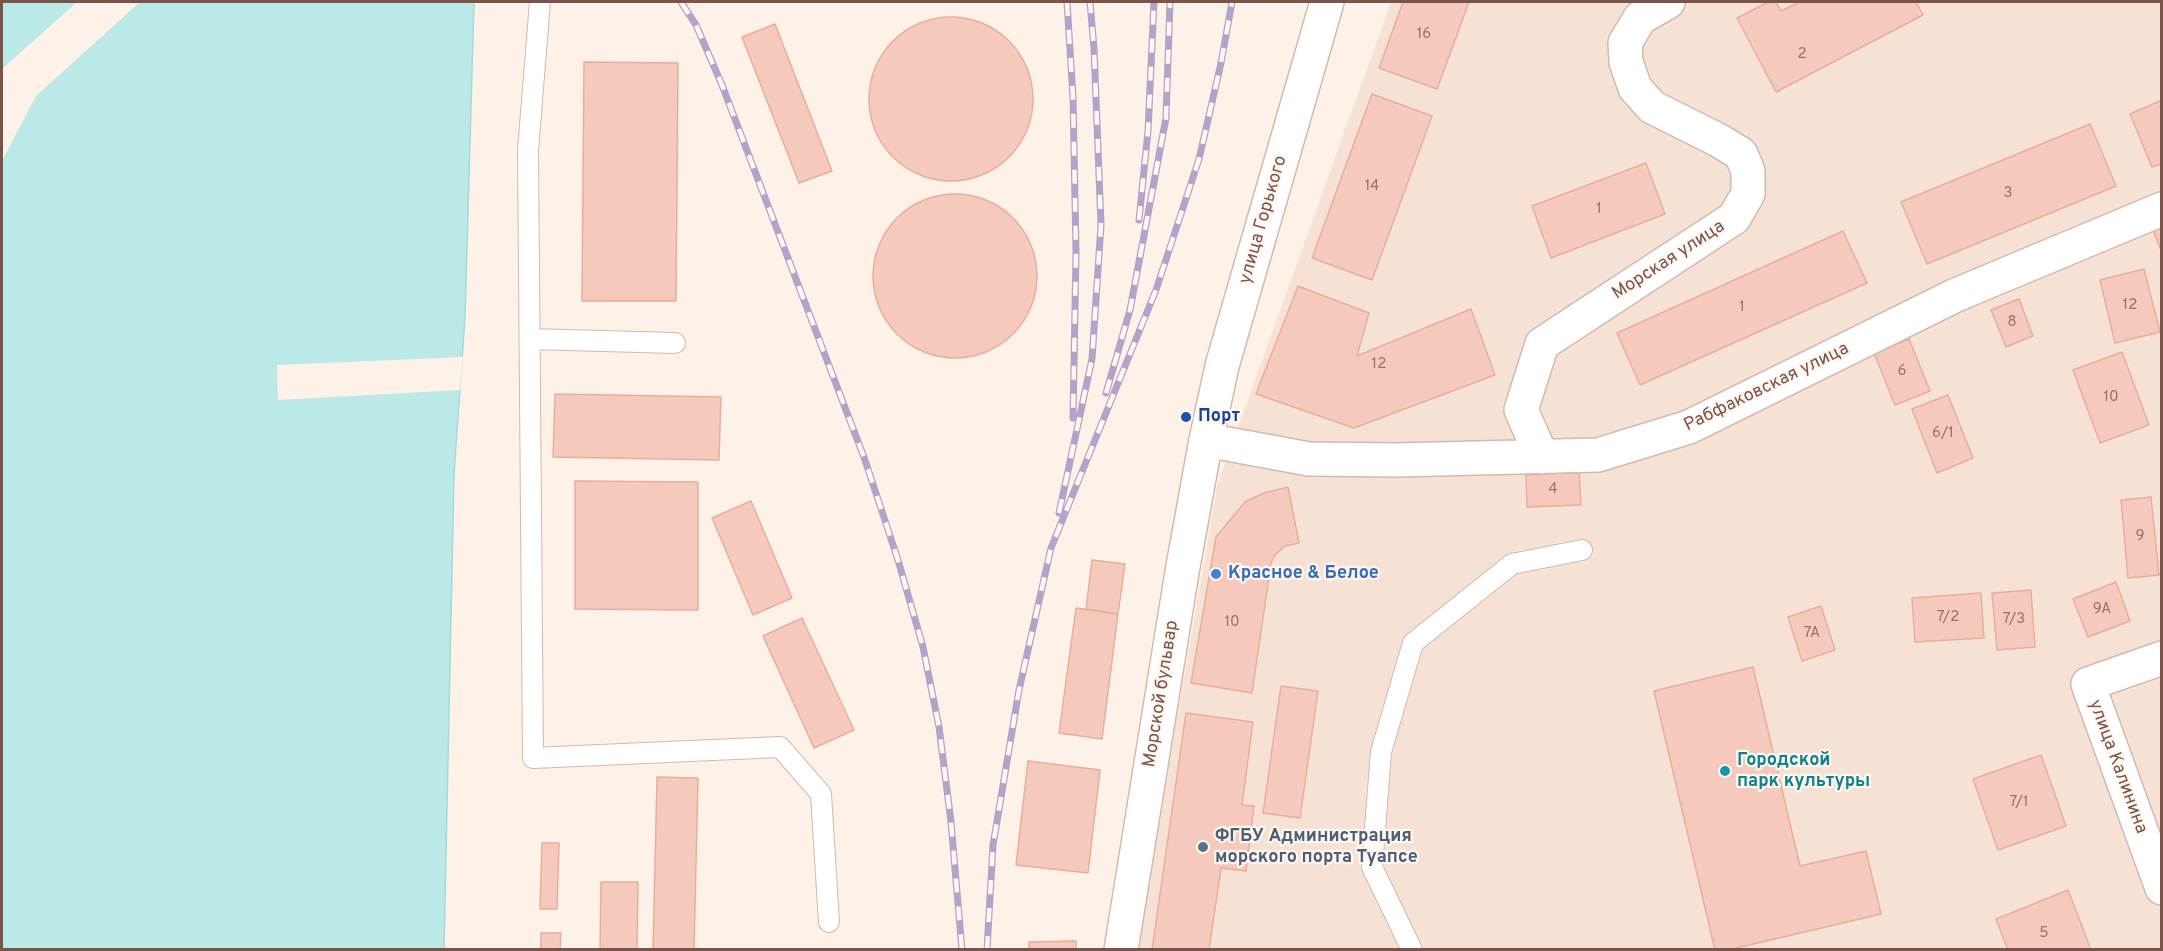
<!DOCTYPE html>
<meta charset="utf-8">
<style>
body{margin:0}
#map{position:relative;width:2163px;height:951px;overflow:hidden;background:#fef1e7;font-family:Overpass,sans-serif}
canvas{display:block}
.frame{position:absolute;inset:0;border:3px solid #7a5349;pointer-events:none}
</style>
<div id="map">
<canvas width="2163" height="951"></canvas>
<div class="frame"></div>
</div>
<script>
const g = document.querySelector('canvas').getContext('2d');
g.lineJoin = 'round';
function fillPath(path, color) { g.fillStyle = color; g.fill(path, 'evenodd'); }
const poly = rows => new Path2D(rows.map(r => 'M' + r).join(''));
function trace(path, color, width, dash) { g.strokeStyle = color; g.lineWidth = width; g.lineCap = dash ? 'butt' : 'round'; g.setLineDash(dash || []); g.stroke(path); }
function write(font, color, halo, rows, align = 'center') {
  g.font = font + ' Overpass,sans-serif'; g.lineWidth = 4.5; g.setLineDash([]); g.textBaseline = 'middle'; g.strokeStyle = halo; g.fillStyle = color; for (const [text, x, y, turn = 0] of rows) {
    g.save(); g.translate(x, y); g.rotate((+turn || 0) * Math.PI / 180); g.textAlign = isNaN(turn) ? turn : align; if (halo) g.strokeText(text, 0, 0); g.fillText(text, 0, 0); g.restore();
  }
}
fillPath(poly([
 [1391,2,2161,2,2161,949,1136,950,1218,483]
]), '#f6e2d5');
const water = poly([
 [2,2,474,2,465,317,454,474,444,949,2,950,2,2]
]);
fillPath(water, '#bae9e8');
trace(water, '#9fdcdb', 1.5);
fillPath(poly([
 [77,2,140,2,36,96,2,161,2,69],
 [463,357,460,390,278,400,277,365]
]), '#fef1e7');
const building = poly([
 [1403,2,1469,2,1437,89,1379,68,1403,2],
 [1768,2,1776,2,1781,11,1800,2,1916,2,1923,15,1776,92,1737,18,1768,2],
 '869 99a82 82 0 1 1 164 0a82 82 0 1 1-164 0Z',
 [775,24,832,171,799,183,742,37,775,24],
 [584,62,678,63,676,301,582,301,584,62],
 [1372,94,1432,116,1372,280,1312,258,1372,94],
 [2162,100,2162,164,2152,167,2130,114,2162,100],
 [2090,124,2116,186,1927,264,1901,202,2090,124],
 [1646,163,1665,214,1551,258,1532,206,1646,163],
 '873 276a82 82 0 1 1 164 0a82 82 0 1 1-164 0Z',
 [2162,221,2162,253,2151,225,2162,221],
 [1843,231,1867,283,1640,385,1617,333,1843,231],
 [2144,269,2160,332,2115,343,2100,280,2144,269],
 [1298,286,1369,313,1357,356,1471,309,1495,375,1354,428,1256,394,1298,286],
 [2019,299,2033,336,2006,347,1991,310,2019,299],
 [1909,339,1930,391,1895,405,1874,353,1909,339],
 [2122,352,2149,425,2100,443,2073,370,2122,352],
 [555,394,721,397,719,460,553,457,555,394],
 [1948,395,1973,458,1937,473,1912,409,1948,395],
 [1579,472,1581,505,1527,507,1526,475,1579,472],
 [575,481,698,482,698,610,575,609,575,481],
 [1288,487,1299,543,1285,546,1275,555,1271,563,1252,693,1191,683,1216,537,1245,502,1264,493,1288,487],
 [2151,497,2159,575,2128,578,2121,500,2151,497],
 [751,501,792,598,753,615,712,518,751,501],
 [1092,560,1125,564,1118,614,1086,609,1092,560],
 [2116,582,2130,621,2088,637,2073,599,2116,582],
 [2031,590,2035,647,1997,650,1992,593,2031,590],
 [1981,593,1984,638,1915,642,1912,598,1981,593],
 [1821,606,1835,650,1802,661,1788,617,1821,606],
 [1076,608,1118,614,1102,739,1059,733,1076,608],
 [802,618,854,730,814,748,763,636,802,618],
 [1753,667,1800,866,1866,851,1881,914,1728,950,1715,950,1654,691,1753,667],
 [1281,686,1318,691,1300,818,1263,813,1281,686],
 [1186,713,1253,722,1242,805,1254,806,1246,871,1221,868,1209,950,1152,950,1186,713],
 [2041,755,2066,826,1998,850,1973,779,2041,755],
 [1028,761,1100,770,1088,873,1016,865,1028,761],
 [657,777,698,778,694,950,653,950,657,777],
 [542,843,559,843,557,909,540,909,542,843],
 [601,882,638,882,637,950,600,950,601,882],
 [2068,890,2091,950,2008,950,1996,919,2068,890],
 [541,933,561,933,560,950,541,950,541,933],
 [1076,941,1076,950,1029,950,1029,942,1076,941]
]);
fillPath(building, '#f5cabd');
trace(building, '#e9ad9c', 1.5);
const service = poly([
 [540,2,528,150,533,758,780,747,821,794,829,922],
 [530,339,675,343],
 [1412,950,1372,867,1381,752,1413,643,1512,564,1582,550]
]);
const minor = poly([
 [1206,440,1309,459,1396,460,1598,455,1689,427,1956,295,2162,209],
 [1542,457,1521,410,1542,344,1734,218,1748,194,1748,171,1741,154,1718,140,1652,107,1635,88,1626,62,1625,43,1640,18,1668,2],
 [2162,658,2088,684,2162,888]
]);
const tertiary = poly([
 [1121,950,1182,572,1206,440,1222,366,1327,2]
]);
trace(service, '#d3b9ae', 22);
trace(minor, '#d3b9ae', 36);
trace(tertiary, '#d3b9ae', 36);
trace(service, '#fff', 20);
trace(minor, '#fff', 33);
trace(tertiary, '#fff', 33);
const rail = poly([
 [681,2,696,25,722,85,865,460,898,560,923,647,939,727,951,822,962,950],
 [1067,2,1073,97,1076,252,1073,418],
 [1139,220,1148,131,1154,2],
 [1106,393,1130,310,1166,118,1170,2],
 [1059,513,1092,359,1101,225,1094,48,1090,2],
 [987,950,993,845,1019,690,1051,548,1156,290,1199,159,1221,63,1232,2]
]);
trace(rail, '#b2a4c9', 7);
trace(rail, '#fff6ef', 4.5, [14]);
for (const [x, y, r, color] of [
 [1186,417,6,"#1a4fb4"],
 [1216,574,6,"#3f7fe0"],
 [1725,771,6,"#0f9aa8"],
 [1203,847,6,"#5c6f8a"]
]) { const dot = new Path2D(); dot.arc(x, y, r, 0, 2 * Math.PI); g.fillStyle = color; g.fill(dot); trace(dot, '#fff6ef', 2); }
write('15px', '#997166', null, [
 ["16",1424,35],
 ["2",1802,55],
 ["14",1372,187],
 ["3",2008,194],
 ["1",1599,210],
 ["12",2130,306],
 ["1",1742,308],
 ["8",2012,323],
 ["12",1379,365],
 ["6",1902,372],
 ["10",2111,398],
 ["6/1",1943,434],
 ["4",1553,490],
 ["9",2140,537],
 ["9А",2102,610],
 ["7/2",1948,618],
 ["7/3",2014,620],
 ["10",1232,623],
 ["7А",1812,634],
 ["7/1",2019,803],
 ["5",2044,934]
]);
write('18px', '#7a5349', '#fff6ef', [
 ["улица Горького",1264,220,-74],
 ["Морская улица",1669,261,-33],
 ["Рабфаковская улица",1767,388,-26],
 ["Морской бульвар",1162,694,-81],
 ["улица Калинина",2117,767,70]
]);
write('bold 18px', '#164399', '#fff6ef', [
 ["Порт",1198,417]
], 'left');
write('bold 18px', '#366cbe', '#fff6ef', [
 ["Красное & Белое",1228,574]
], 'left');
write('bold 18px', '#0d838f', '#fff6ef', [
 ["Городской",1737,761],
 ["парк культуры",1737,782]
], 'left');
write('bold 18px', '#4e5e75', '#fff6ef', [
 ["ФГБУ Администрация",1215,837],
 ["морского порта Туапсе",1215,858]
], 'left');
</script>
